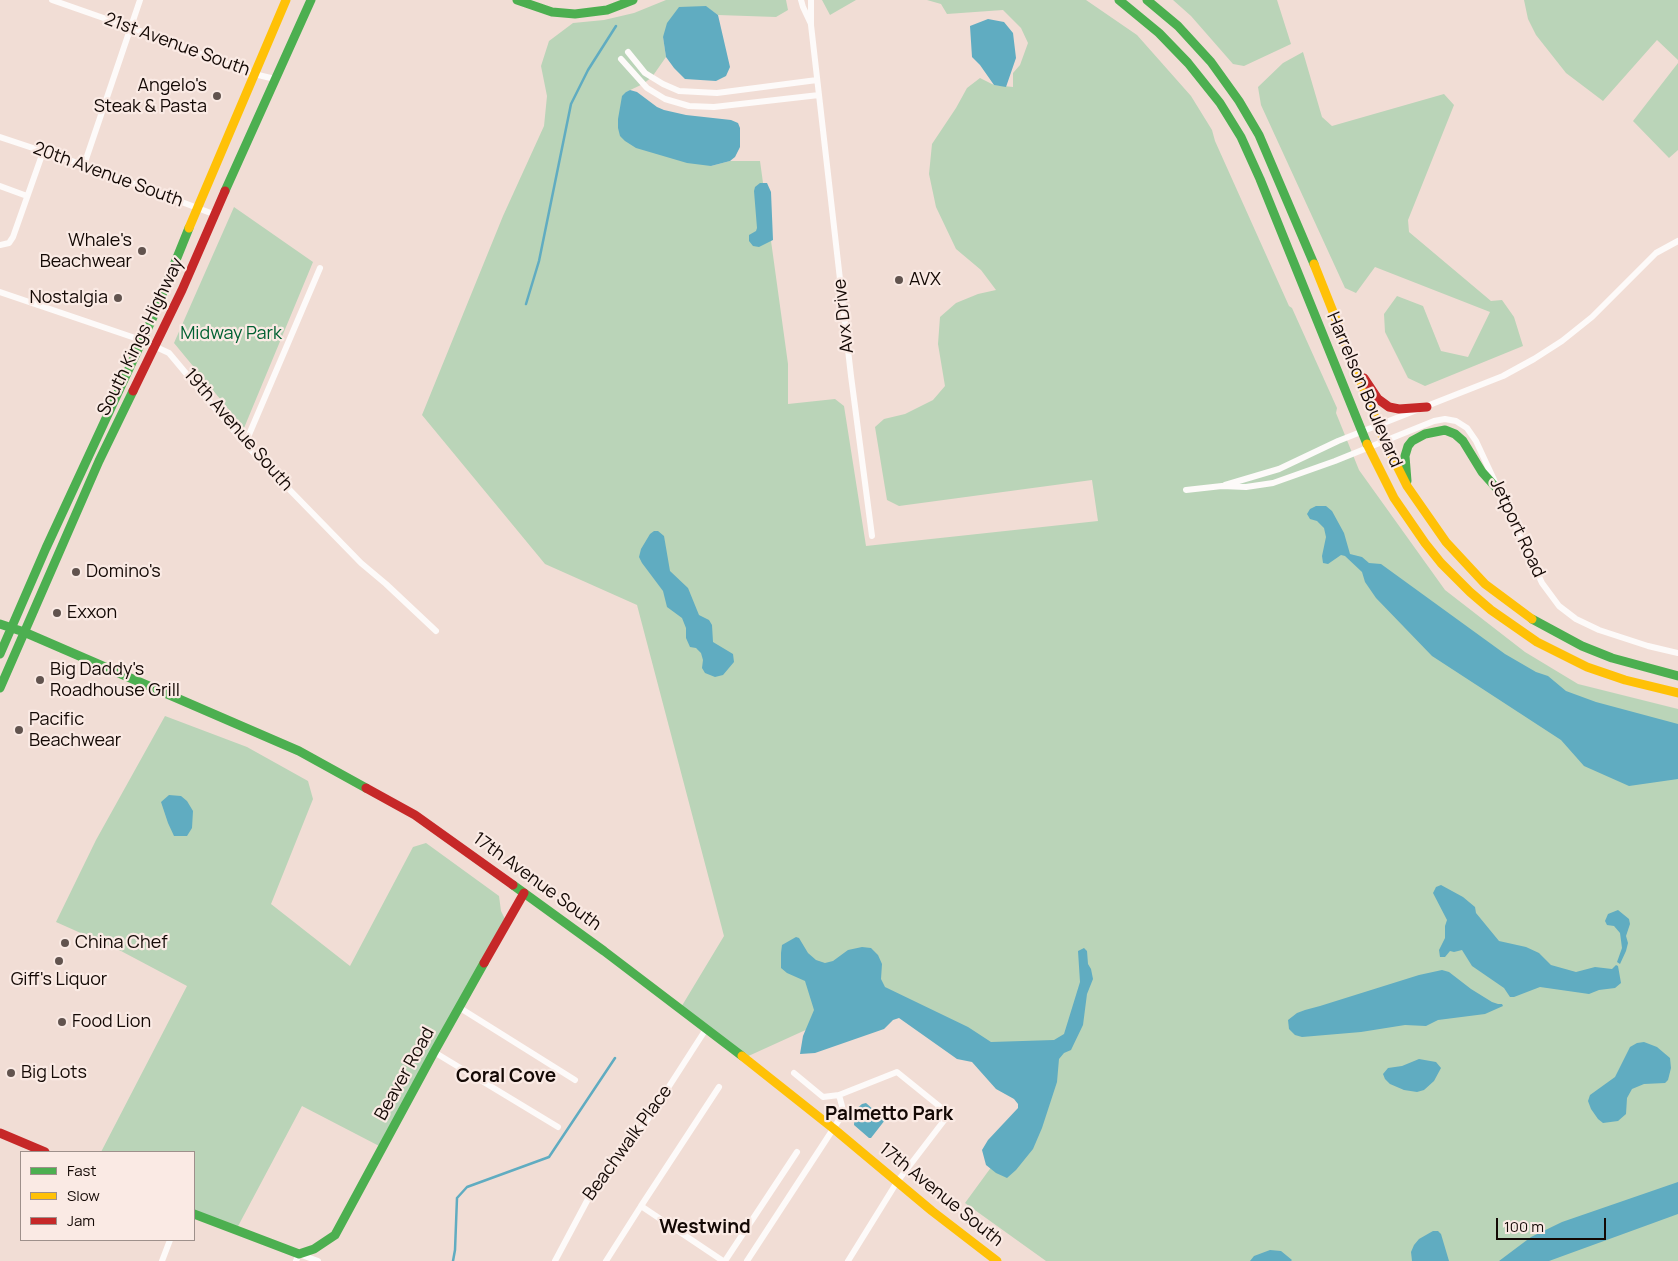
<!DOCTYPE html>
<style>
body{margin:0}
#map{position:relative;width:1678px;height:1261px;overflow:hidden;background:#f1ddd5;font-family:Manrope,sans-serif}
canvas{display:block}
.legend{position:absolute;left:20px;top:1151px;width:175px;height:90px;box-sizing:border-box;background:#faeae4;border:1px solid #9e908b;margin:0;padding:6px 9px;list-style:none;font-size:15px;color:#140905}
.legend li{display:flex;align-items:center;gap:10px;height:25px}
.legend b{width:25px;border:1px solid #9e908b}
.scale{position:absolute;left:1496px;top:1218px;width:110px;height:22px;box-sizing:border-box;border:2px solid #140905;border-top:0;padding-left:6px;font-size:15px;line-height:18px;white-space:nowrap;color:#140905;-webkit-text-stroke:4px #faeae4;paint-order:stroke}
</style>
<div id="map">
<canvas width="1678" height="1261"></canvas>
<ul class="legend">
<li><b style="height:6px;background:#4caf50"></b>Fast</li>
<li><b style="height:6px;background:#ffc107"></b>Slow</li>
<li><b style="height:6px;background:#c62828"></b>Jam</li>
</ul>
<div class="scale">100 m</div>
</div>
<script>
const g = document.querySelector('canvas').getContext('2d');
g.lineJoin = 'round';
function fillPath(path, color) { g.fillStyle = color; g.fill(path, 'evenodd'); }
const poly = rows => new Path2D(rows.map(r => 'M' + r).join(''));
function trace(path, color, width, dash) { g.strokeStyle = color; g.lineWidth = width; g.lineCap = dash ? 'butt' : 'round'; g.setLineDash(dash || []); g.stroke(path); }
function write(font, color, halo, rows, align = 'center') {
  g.font = font + ' Manrope,sans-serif'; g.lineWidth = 4.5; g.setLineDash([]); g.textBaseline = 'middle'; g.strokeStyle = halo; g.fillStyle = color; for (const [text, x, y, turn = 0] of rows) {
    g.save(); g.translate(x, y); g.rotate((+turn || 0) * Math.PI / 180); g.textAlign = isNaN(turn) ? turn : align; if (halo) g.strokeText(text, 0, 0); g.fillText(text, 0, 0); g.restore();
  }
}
fillPath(poly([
 [666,0,786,0,788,10,776,17,718,15,705,6,663,37,666,57,652,77,643,84,626,92,711,166,730,161,760,161,788,364,788,404,835,399,844,406,866,546,1098,521,1092,480,899,506,887,500,875,427,884,419,905,414,933,400,945,386,938,344,940,317,956,303,978,294,996,290,981,270,956,249,936,207,929,174,932,144,956,108,967,88,980,78,994,85,1013,87,1013,73,1020,65,1028,43,1021,28,1003,10,947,14,941,4,927,0,1086,0,1137,35,1191,96,1212,130,1215,141,1289,306,1292,308,1337,408,1336,413,1359,470,1445,590,1525,652,1578,684,1678,709,1678,1261,1046,1261,965,1203,1041,1099,887,993,744,1058,680,1009,724,936,637,605,545,564,422,415,503,216,544,126,547,96,541,66,549,41,573,23,604,20,634,13],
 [822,0,856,0,830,15],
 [1173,0,1277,0,1291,44,1244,66,1233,64,1191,16],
 [1524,0,1678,0,1678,60,1657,40,1603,101,1566,73,1536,35,1528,19],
 [1303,52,1322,117,1332,126,1444,94,1454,105,1408,220,1409,232,1491,301,1502,300,1514,317,1523,346,1425,386,1408,378,1385,332,1384,314,1397,296,1423,306,1441,351,1468,357,1490,312,1375,267,1356,293,1345,288,1261,105,1258,87,1283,63],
 [1678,63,1678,150,1669,158,1633,121],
 [234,207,313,262,244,428,174,343],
 [165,716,247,747,308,781,313,799,271,904,350,966,413,847,426,843,499,896,501,911,507,923,383,1148,302,1106,236,1230,194,1213,194,1152,101,1152,187,986,121,951,56,922,96,840]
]), '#bad4b8');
fillPath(poly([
 [706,6,718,15,730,67,726,76,716,81,685,79,674,68,666,57,663,37,667,23,679,7],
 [988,19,1004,22,1013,33,1016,58,1006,87,994,85,980,65,972,57,970,26],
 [630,90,637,92,657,107,664,110,686,115,731,120,738,123,740,128,740,147,735,157,730,161,711,166,687,163,636,148,625,141,620,136,618,128,618,119,622,96,626,92],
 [760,183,767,183,771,192,773,240,759,247,753,246,749,241,749,235,756,231,757,228,754,191,755,187],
 [1316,506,1326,506,1332,511,1344,533,1350,554,1362,557,1369,563,1381,564,1505,654,1536,672,1548,676,1566,691,1596,702,1678,724,1678,779,1629,786,1584,766,1561,740,1432,656,1376,598,1365,582,1362,572,1345,556,1341,555,1328,564,1323,563,1322,556,1326,537,1324,528,1317,521,1310,519,1307,514,1310,509],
 [654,531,658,531,664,536,670,571,688,588,699,615,709,620,712,625,713,642,733,654,734,662,723,675,715,677,705,673,702,668,703,660,701,653,696,648,690,647,686,638,686,628,682,618,667,607,663,591,642,563,639,557,641,549,650,534],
 [169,795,181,796,187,801,193,811,192,828,187,836,174,836,168,823,161,802],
 [1441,885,1463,897,1475,907,1476,913,1499,941,1526,947,1539,953,1551,965,1576,972,1595,967,1612,969,1616,965,1618,966,1621,983,1615,988,1599,990,1589,994,1540,987,1514,997,1510,997,1504,988,1472,966,1462,950,1454,952,1450,951,1445,957,1440,957,1439,950,1445,938,1445,926,1447,920,1433,893,1436,887],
 [1618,910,1629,919,1630,924,1626,936,1628,943,1626,951,1620,964,1617,962,1622,948,1620,933,1614,926,1607,925,1605,921,1608,914],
 [796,937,799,938,808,953,816,960,825,963,833,961,848,950,862,947,871,948,878,955,882,964,881,979,885,987,968,1027,991,1042,1054,1040,1064,1034,1080,982,1078,951,1084,948,1087,951,1088,964,1091,969,1093,979,1087,994,1083,1025,1071,1050,1064,1053,1059,1059,1057,1082,1042,1128,1033,1149,1016,1170,1007,1178,996,1173,986,1165,982,1150,988,1140,1018,1108,1018,1104,1014,1099,996,1089,972,1062,957,1059,899,1018,893,1020,884,1029,815,1053,800,1054,803,1036,814,1010,805,981,787,973,781,968,781,953,782,945],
 [1442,970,1449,972,1471,989,1492,1002,1498,1004,1502,1004,1503,1006,1485,1014,1438,1020,1426,1026,1405,1025,1361,1032,1302,1037,1295,1035,1289,1029,1288,1020,1297,1013,1305,1010,1320,1006,1419,975],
 [1644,1042,1657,1047,1670,1058,1671,1068,1668,1080,1665,1083,1644,1084,1632,1089,1627,1098,1626,1114,1618,1121,1603,1123,1598,1119,1591,1109,1588,1101,1590,1095,1615,1077,1630,1047,1637,1043],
 [1419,1059,1436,1062,1441,1068,1434,1081,1424,1090,1417,1092,1404,1090,1390,1084,1385,1079,1383,1074,1388,1068,1402,1066],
 [866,1103,885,1120,871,1138,869,1138,854,1125,855,1110,862,1104],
 [1678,1182,1678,1214,1549,1261,1499,1261,1531,1237,1562,1222],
 [1433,1231,1438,1231,1441,1234,1449,1261,1412,1261,1411,1252,1414,1245,1419,1239],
 [1270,1250,1281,1251,1292,1260,1291,1261,1250,1261,1254,1256]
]), '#60acc1');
trace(poly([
 [526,304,539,261,571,104,588,70,616,26],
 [453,1261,455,1250,457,1198,467,1187,549,1157,615,1058]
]), '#60acc1', 2.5);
trace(poly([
 [52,0,132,28,254,74,275,79],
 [801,0,803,7,811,24],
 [811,0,811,25,819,95,851,376,872,536],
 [628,52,645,73,663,84,679,91,717,93,817,80],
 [621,59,647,88,665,99,689,106,714,107,819,95],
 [0,137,84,165,216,215],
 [84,165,140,0],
 [0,186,27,196],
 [0,245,9,243,13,237,43,152],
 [0,292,141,340,169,353,245,444,361,563,386,584,436,631],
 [245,444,320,268],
 [1225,485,1279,469,1338,441,1503,376,1534,359,1562,341,1592,317,1656,253,1678,241],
 [1186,490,1222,486,1246,487,1273,483,1335,461,1434,421,1445,419,1456,421,1467,428,1476,441,1542,583,1559,606,1576,619,1599,630,1648,646,1678,653],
 [460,1008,575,1080],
 [434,1052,558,1127],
 [794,1073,823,1097,839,1095,897,1072,949,1114,897,1182,848,1261],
 [641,1206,719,1087],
 [162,1261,170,1240],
 [296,1261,299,1254,318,1261],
 [555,1261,588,1199,639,1133,706,1029],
 [606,1261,641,1206,723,1261],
 [725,1261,797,1152],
 [747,1261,839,1120,842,1106,839,1095]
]), '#fdfaf9', 6);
trace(poly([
 [517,0,552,12,575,14,607,10,633,0],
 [1119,0,1159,33,1188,63,1220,103,1241,137,1260,179,1367,444],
 [1147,0,1178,26,1211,62,1239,101,1259,135,1314,264],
 [225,191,311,0],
 [1407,481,1405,456,1408,446,1412,441,1425,434,1445,430,1455,434,1463,441,1482,472,1500,492],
 [1532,619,1582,646,1612,658,1678,676],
 [0,624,24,632,299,751,366,788],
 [0,654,46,548,153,317,189,228],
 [0,688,99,461,133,391],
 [513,885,604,951,742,1056],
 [194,1214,299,1254,314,1249,335,1235,434,1052,484,963]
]), '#4caf50', 9);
trace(poly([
 [189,228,286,0],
 [1314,264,1384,440,1407,486,1446,542,1485,584,1532,619],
 [1367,444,1394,498,1425,543,1441,563,1470,592,1491,610,1537,642,1587,667,1625,680,1678,693],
 [742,1056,834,1129,932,1211,997,1261]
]), '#ffc107', 9);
trace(poly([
 [1364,378,1378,399,1389,407,1399,409,1427,407],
 [133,391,182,290,225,191],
 [366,788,415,815,513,885],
 [484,963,524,893],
 [0,1133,45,1152]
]), '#c62828', 9);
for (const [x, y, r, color] of [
 [217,96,5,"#61534e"],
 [142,251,5,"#61534e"],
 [899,280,5,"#61534e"],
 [118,298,5,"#61534e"],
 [76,572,5,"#61534e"],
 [57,613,5,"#61534e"],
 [40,680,5,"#61534e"],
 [19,730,5,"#61534e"],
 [65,943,5,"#61534e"],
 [59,961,5,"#61534e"],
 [62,1022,5,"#61534e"],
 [11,1073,5,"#61534e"]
]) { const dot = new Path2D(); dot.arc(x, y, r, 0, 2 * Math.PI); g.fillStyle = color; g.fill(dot); trace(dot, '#faeae4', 2); }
write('18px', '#140905', '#faeae4', [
 ["21st Avenue South",177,45,20],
 ["20th Avenue South",108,175,20],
 ["Avx Drive",844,316,-96],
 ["South Kings Highway",141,337,-64],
 ["Harrelson Boulevard",1364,390,67],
 ["19th Avenue South",238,430,49],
 ["Jetport Road",1517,528,65],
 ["17th Avenue South",537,882,36],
 ["Beaver Road",405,1074,-61],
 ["Beachwalk Place",628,1143,-54],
 ["17th Avenue South",941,1195,39]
]);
write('18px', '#140905', '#faeae4', [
 ["Angelo's",207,86,"right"],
 ["Steak & Pasta",207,107,"right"],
 ["Whale's",132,241,"right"],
 ["Beachwear",132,262,"right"],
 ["AVX",909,280],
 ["Nostalgia",108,298,"right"],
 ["Domino's",86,572],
 ["Exxon",67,613],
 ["Big Daddy's",50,670],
 ["Roadhouse Grill",50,691],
 ["Pacific",29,720],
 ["Beachwear",29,741],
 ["China Chef",75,943],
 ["Giff's Liquor",59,980,"center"],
 ["Food Lion",72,1022],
 ["Big Lots",21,1073]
], 'left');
write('18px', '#006132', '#faeae4', [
 ["Midway Park",231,334]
]);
write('bold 19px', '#140905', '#faeae4', [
 ["Coral Cove",506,1077],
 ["Palmetto Park",889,1115],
 ["Westwind",705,1228]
]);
</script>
